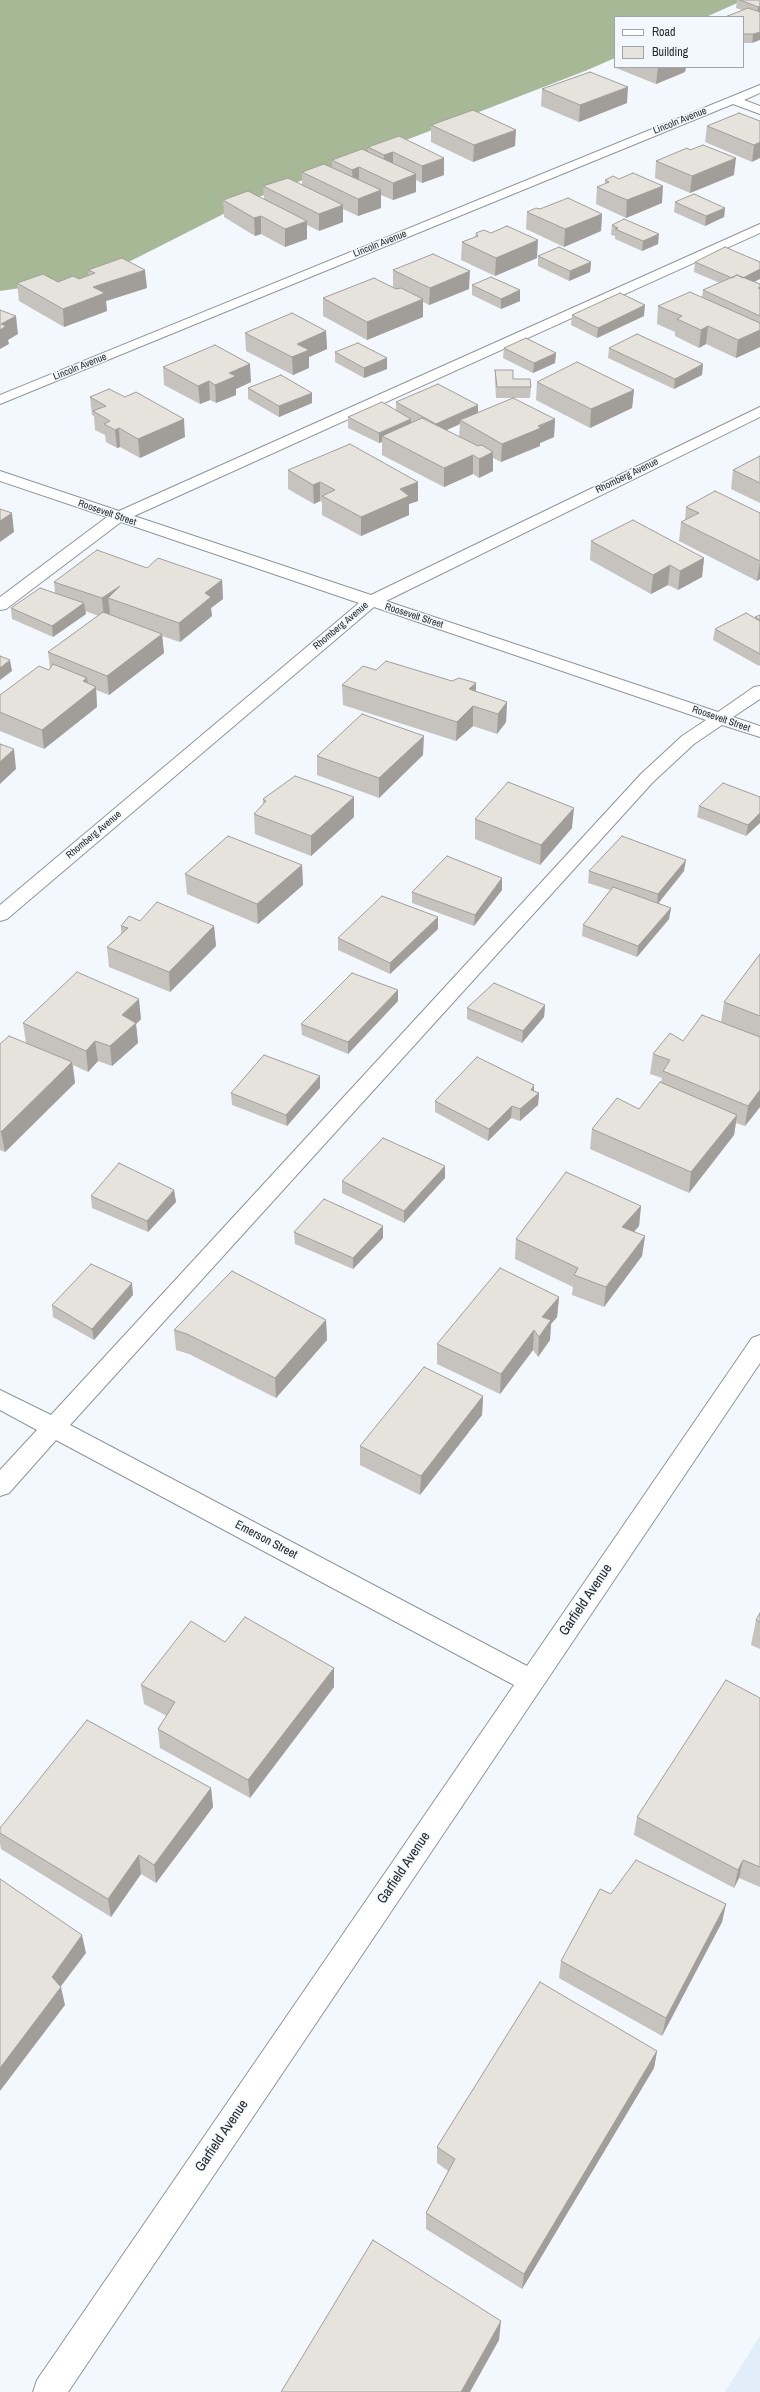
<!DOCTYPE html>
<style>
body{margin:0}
#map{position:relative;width:760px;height:2392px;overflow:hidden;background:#f2f8fd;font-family:"Archivo Narrow",sans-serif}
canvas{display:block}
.legend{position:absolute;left:614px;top:16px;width:130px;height:52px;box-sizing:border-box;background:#f2f8fd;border:1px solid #a0a5a9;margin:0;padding:5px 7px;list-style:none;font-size:12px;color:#26292a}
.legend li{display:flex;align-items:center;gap:8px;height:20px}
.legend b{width:20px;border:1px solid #a0a5a9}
</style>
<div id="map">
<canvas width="760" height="2392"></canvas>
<ul class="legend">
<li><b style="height:5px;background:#fff"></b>Road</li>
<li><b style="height:11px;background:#e6e2dc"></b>Building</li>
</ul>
</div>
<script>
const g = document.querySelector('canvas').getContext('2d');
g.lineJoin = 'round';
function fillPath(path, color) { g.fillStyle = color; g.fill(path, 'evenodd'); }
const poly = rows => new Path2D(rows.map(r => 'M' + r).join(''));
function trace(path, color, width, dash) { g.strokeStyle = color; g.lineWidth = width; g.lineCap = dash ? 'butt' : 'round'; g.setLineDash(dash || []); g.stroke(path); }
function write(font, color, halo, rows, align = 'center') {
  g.font = font + ' "Archivo Narrow",sans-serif'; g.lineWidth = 3; g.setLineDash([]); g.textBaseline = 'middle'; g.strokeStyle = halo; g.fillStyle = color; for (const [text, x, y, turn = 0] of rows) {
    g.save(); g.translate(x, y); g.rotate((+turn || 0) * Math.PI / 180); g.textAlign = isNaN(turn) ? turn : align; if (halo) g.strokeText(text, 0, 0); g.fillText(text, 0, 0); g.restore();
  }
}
fillPath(poly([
 [760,2336,760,2392,725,2392]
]), '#e1edf8');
fillPath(poly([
 [0,0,744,0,706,17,615,17,615,58,585,71,251,200,101,276,0,291]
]), '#a7b897');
const minor = poly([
 [760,85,760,93,744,100,760,106,760,114,733,104,0,404,0,395,760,85],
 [760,224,760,233,134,516,371,595,760,407,760,417,386,601,718,712,754,687,760,686,760,699,733,717,760,726,760,737,722,725,694,744,653,782,70,1425,527,1666,752,1338,760,1335,760,1363,68,2392,33,2392,37,2380,514,1685,56,1440,9,1493,0,1496,0,1470,37,1430,0,1410,0,1390,51,1415,641,774,682,736,706,720,374,607,7,919,0,921,0,905,359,603,121,522,6,609,0,610,0,597,107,517,0,481,0,471,119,511,760,224]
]);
trace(minor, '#90959a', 2);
fillPath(minor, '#fff');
fillPath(poly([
 [737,0,760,0,752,43,743,43,743,17,742,10,736,8],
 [616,67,686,67,685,72,656,84,616,68],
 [542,89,627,103,579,122,541,106],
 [760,121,752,162,705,142,707,126],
 [431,125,515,146,473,162,431,142],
 [399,136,444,175,422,183,416,180,416,192,393,200,381,195,381,208,358,216,343,209,343,222,319,231,307,225,307,239,285,247,261,234,255,236,224,217,223,200,264,199,263,186,302,185,302,172,332,168,332,160,368,152,368,147],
 [690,150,734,175,690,193,655,178,656,161],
 [605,180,662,203,626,218,596,204,597,187,605,184],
 [675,202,725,208,724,217,705,226,674,212],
 [540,209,602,214,601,231,564,247,526,229,527,212],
 [612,225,658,244,642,251,615,239,615,236,611,235],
 [476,233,537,258,495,276,461,260,462,242,475,237],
 [538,256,591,262,590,272,569,281,538,266],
 [695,262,760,262,760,279,754,282,760,284,760,347,736,358,706,344,699,348,675,336,675,332,657,324,658,306,702,297,703,290,720,283,694,272],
 [88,270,147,288,106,301,107,311,64,327,19,301,17,283,58,282,79,279,89,276],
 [393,270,469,289,429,305,423,302,423,317,367,340,323,316,323,298,396,289,393,288],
 [472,285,520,301,501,309,472,295],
 [572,315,644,316,597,338,571,325],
 [326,331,327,349,309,357,309,368,293,375,246,351,245,333],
 [504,348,556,353,555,363,533,373,503,358],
 [609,348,703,364,702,375,674,389,608,358],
 [335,352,387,369,364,378,335,362],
 [163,367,251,382,236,389,236,395,216,403,210,400,200,404,164,385],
 [495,370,531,387,530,398,496,398,495,380],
 [537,382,634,390,632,408,590,428,536,400],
 [248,388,312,403,279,417,248,399],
 [90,397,185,437,140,458,120,447,117,448,106,442,105,435,95,430,94,416,92,415],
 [396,402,478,413,555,419,554,437,540,443,540,446,501,462,493,458,493,471,479,478,473,474,444,487,382,455,382,442,379,443,348,428,348,417,396,410],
 [460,424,459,437,446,430],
 [760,456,760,503,731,489,733,470],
 [288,470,418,501,409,504,409,515,361,536,322,515,322,502,320,501,314,504,288,489],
 [686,507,760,513,760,579,757,581,679,541,681,522,685,520],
 [591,541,704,558,702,577,678,590,668,585,651,594,590,560],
 [147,568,222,580,223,599,211,608,212,616,180,642,162,636,164,653,109,695,96,690,97,707,44,749,0,731,0,695,49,670,50,668,48,652,99,616,85,611,86,614,53,637,12,619,11,608,55,593,54,582],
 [760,615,760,665,759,666,713,640,715,629,755,618,755,617],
 [376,670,452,681,476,683,476,691,507,702,506,722,497,734,473,726,456,741,343,705,342,685],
 [423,755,379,798,317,775,317,756],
 [760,797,746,836,697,817,699,806],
 [263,799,354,817,311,856,255,834,254,814,263,805],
 [475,819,572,828,540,865,475,839],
 [302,865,303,885,258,924,187,894,185,874],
 [589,871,684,871,658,903,671,908,669,919,637,957,582,936,583,925,610,890,588,883],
 [502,890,474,926,412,903,412,892],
 [140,921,214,926,216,946,170,992,109,967,107,947,121,934,121,926],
 [438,929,390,974,338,950,338,938],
 [760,954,760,1107,745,1126,736,1123,734,1135,689,1193,590,1149,592,1129,639,1109,661,1082,662,1078,650,1074,653,1054,683,1041,721,1022,724,1002],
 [398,1001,348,1054,302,1035,301,1024],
 [545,1005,544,1017,522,1043,467,1019,467,1008],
 [141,1019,136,1024,138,1043,112,1066,98,1061,88,1072,73,1065,75,1083,5,1152,0,1150,0,1044,26,1043,23,1023],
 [320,1076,320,1088,287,1126,232,1105,231,1093],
 [534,1091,539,1093,538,1105,520,1121,511,1118,488,1141,435,1112,435,1101],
 [445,1166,445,1178,404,1223,342,1193,342,1181],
 [174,1190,176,1202,148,1232,92,1208,91,1196],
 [641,1206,639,1226,634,1232,645,1236,642,1256,604,1307,572,1295,573,1287,515,1259,516,1239],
 [383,1226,383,1238,353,1269,295,1244,294,1232],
 [133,1295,94,1340,53,1317,52,1305],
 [559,1297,557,1317,551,1324,550,1340,538,1357,533,1350,500,1394,437,1364,437,1344],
 [326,1320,327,1340,276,1398,189,1354,176,1350,174,1330],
 [483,1396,482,1415,420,1495,360,1465,360,1446],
 [760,1613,760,1649,751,1645,756,1620],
 [225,1642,334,1687,250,1798,160,1748,158,1729,167,1716,144,1704,141,1685],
 [760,1698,760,1887,739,1878,734,1888,634,1835,637,1817],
 [211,1788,213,1807,156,1883,141,1874,111,1917,1,1849,0,1843,0,1828],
 [611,1894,726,1904,722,1922,662,2036,559,1978,561,1961],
 [657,2051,654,2068,522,2289,426,2229,426,2213,448,2171,437,2163,437,2147]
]), '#c6c2bd');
fillPath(poly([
 [760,6,760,15,757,16,758,7],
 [760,32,760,40,752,43,753,34],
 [658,67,686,67,685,72,656,84],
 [628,87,627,103,579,122,580,105],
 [516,130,515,146,473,162,474,145],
 [760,142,760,158,752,162,754,145],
 [393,152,393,169,384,172,384,155],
 [444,158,444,175,422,183,422,166],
 [736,158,734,175,690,193,692,176],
 [359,167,359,184,353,187,352,170],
 [416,174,416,192,393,200,393,183],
 [663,186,662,203,626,218,627,200],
 [381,190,381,208,358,216,358,199],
 [343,205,343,222,319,231,319,214],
 [725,208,724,217,705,226,706,216],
 [602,214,601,231,564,247,565,229],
 [261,216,261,234,255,236,254,218],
 [307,221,307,239,285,247,285,229],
 [659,234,658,244,642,251,643,241],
 [538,240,537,258,495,276,496,258],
 [591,262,590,272,569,281,570,271],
 [760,269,760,279,737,290,738,280],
 [145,270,147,288,106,301,107,311,64,327,63,309,93,287],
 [470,271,469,289,429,305,430,288],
 [520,290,520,301,501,309,501,299],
 [423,299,423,317,367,340,367,322],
 [645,305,644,316,597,338,598,328],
 [16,316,18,334,8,340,9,344,0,349,0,330,1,324],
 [708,326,706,344,699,348,701,330],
 [760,330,760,347,736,358,738,340],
 [326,331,327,349,309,357,309,368,293,375,292,357,297,344],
 [556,353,555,363,533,373,534,363],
 [387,358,387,369,364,378,364,368],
 [250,364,251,382,236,389,236,395,216,403,215,385,229,373],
 [703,364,702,375,674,389,675,379],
 [209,381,210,400,200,404,198,386],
 [634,390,632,408,590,428,591,409],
 [312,393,312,403,279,417,279,406],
 [478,405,478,415,460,420,460,424,436,435,436,424],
 [184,419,185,437,140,458,138,439],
 [411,419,411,429,382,436,382,442,379,443,379,433],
 [555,419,554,437,540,443,540,446,501,462,502,444],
 [119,428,120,447,117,448,115,430],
 [493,452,493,471,479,478,479,459],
 [473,455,473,474,444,487,444,468],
 [320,482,320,501,314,504,313,485],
 [418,482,418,501,409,504,409,515,361,536,361,517,400,489],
 [12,513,14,532,0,542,0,521],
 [704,558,702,577,678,590,680,571],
 [760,561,760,579,757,581,760,562],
 [670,565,668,585,651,594,653,575],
 [222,580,223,599,211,608,212,616,180,642,179,623,205,593],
 [120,586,108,598,110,613,104,618,102,598],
 [84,603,86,614,53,637,52,626],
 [162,634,164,653,109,695,107,676],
 [10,660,12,671,0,680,0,668],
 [87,678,89,693,96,687,97,707,44,749,42,730,83,681],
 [476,683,475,703,469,689],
 [507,702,506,722,497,734,498,714],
 [473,706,473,726,456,741,457,722],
 [424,736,423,755,379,798,379,778],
 [14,749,16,769,0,784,0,762],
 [354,797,354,817,311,856,311,836],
 [574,808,572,828,540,865,541,845],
 [760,813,760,823,746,836,748,825],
 [686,860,684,871,657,905,658,894],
 [302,865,303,885,258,924,257,904],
 [502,878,502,890,474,926,475,915],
 [671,908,669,919,637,957,638,946],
 [438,917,438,929,390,974,390,963],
 [214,926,216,946,170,992,169,972],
 [398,990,398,1001,348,1054,348,1042],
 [139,999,141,1019,136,1024,138,1043,112,1066,110,1046,122,1015],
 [545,1005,544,1017,522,1043,523,1031],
 [95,1041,98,1061,88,1072,86,1051],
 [72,1062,75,1083,5,1152,1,1132],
 [320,1076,320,1088,287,1126,286,1115],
 [534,1085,534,1096,539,1093,538,1105,520,1121,520,1109],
 [760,1090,760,1107,745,1126,748,1106],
 [512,1106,511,1118,488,1141,489,1129],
 [737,1115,734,1135,689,1193,691,1172],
 [445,1166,445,1178,404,1223,404,1211],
 [174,1190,176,1202,148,1232,147,1221],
 [641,1206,639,1226,620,1247,622,1227],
 [383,1226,383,1238,353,1269,353,1258],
 [645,1236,642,1256,604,1307,606,1287],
 [132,1283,133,1295,94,1340,92,1329],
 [559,1297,557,1317,551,1324,550,1340,538,1357,539,1337,542,1317],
 [326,1320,327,1340,276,1398,275,1378],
 [534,1330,533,1350,500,1394,501,1374],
 [483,1396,482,1415,420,1495,421,1476],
 [334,1668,334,1687,250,1798,248,1780],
 [211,1788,213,1807,156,1883,154,1865],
 [139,1855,141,1874,111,1917,108,1899],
 [743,1860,739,1878,734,1888,738,1870],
 [726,1904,722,1922,662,2036,666,2018],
 [82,1935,86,1953,55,1994,52,1977],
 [61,1987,65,2005,0,2091,0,2068],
 [657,2051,654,2068,522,2289,524,2274],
 [501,2321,499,2340,470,2392,461,2392]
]), '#a19e9a');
const building = poly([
 [740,0,760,0,760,6,758,7,740,0],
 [748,8,760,12,760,32,753,34,743,34,743,17,725,17,748,8],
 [590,72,628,87,580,105,542,89,590,72],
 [473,110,516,130,474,145,431,125,473,110],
 [739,113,760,121,760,142,754,145,707,126,739,113],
 [399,136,444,158,422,166,393,152,384,155,368,147,399,136],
 [703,145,736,158,692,176,656,161,687,148,690,150,703,145],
 [362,149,416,174,393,183,359,167,352,170,332,160,362,149],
 [324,164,381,190,358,199,302,172,324,164],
 [633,173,663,186,627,200,597,187,609,182,605,180,613,176,619,179,633,173],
 [288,178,343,205,319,214,263,186,288,178],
 [248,191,307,221,285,229,261,216,254,218,223,200,248,191],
 [694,194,725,208,706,216,675,202,694,194],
 [568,198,602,214,565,229,527,212,536,208,540,209,568,198],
 [624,219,659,234,643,241,615,229,618,228,612,225,624,219],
 [507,226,538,240,496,258,462,242,478,236,476,233,484,230,491,233,507,226],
 [559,247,591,262,570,271,538,256,559,247],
 [725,247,760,262,760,269,743,278,737,275,732,278,695,262,725,247],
 [433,254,470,271,430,288,393,270,433,254],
 [122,258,145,270,93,287,105,293,63,309,17,283,43,274,58,282,73,276,79,279,95,273,88,270,122,258],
 [737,275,760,284,760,287,758,288,760,289,760,316,703,290,737,275],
 [491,277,520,290,501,299,472,285,491,277],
 [374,278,396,289,401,288,423,299,367,322,323,298,374,278],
 [690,292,760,323,760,330,738,340,708,326,701,330,677,319,682,316,658,306,690,292],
 [620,293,645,305,598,328,572,315,620,293],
 [0,310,16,316,1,324,6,326,0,330,0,310],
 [292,313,326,331,297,344,309,350,292,357,245,333,292,313],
 [637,334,703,364,675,379,609,348,637,334],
 [526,338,556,353,534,363,504,348,526,338],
 [358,343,387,358,364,368,335,352,358,343],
 [215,345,250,364,229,373,236,376,215,385,209,381,198,386,163,367,215,345],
 [577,362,634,390,591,409,537,382,577,362],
 [495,370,513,370,513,379,530,379,531,387,497,387,495,370],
 [281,375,312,393,279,406,248,388,281,375],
 [438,384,478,405,436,424,396,402,438,384],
 [109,389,125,397,136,392,184,419,138,439,119,428,115,430,104,424,110,421,93,411,106,406,90,397,109,389],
 [513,398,555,419,538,426,541,428,502,444,460,420,513,398],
 [382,402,411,419,379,433,348,417,382,402],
 [422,418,478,446,482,445,493,452,479,459,473,455,444,468,382,436,422,418],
 [350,444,418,482,400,489,409,496,361,517,322,496,335,490,320,482,313,485,288,470,350,444],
 [760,456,760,483,733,470,760,456],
 [715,491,760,513,760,561,681,522,699,513,686,507,715,491],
 [0,509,12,513,0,521,0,509],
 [633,520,704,558,680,571,670,565,653,575,591,541,633,520],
 [97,550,147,568,158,558,222,580,205,593,211,597,179,623,108,598,120,586,102,598,54,582,97,550],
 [40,588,84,603,52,626,11,608,40,588],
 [103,612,162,634,107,676,48,652,103,612],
 [746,613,760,621,760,654,715,629,746,613],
 [760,615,760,620,755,617,760,615],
 [0,656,10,660,0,668,0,656],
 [386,661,452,681,459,678,476,683,469,689,507,702,498,714,473,706,457,722,342,685,363,666,376,670,386,661],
 [53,664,87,678,83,681,96,687,42,730,0,712,0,695,39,666,49,670,53,664],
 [362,714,424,736,379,778,317,756,362,714],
 [0,744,14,749,0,762,0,744],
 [295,776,354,797,311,836,254,814,266,801,263,799,295,776],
 [508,782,574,808,541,845,475,819,508,782],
 [723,783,760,797,760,813,748,825,699,806,723,783],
 [228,836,302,865,257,904,185,874,228,836],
 [622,836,686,860,658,894,589,871,622,836],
 [447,856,502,878,475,915,412,892,447,856],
 [613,887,671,908,638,946,583,925,613,887],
 [382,896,438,917,390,963,338,938,382,896],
 [157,902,214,926,169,972,107,947,128,928,121,926,129,916,140,921,157,902],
 [760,954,760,1016,724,1002,760,954],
 [77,972,139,999,122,1015,136,1023,110,1046,95,1041,86,1051,23,1023,77,972],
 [352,973,398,990,348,1042,301,1024,352,973],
 [494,983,545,1005,523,1031,467,1008,494,983],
 [702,1015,760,1037,760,1090,748,1106,663,1071,670,1060,653,1054,670,1033,683,1041,702,1015],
 [9,1036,72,1062,1,1132,0,1131,0,1044,9,1036],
 [264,1055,320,1076,286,1115,231,1093,264,1055],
 [477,1057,534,1085,531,1090,539,1093,520,1109,512,1106,489,1129,435,1101,477,1057],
 [660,1082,737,1115,691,1172,592,1129,617,1098,639,1109,660,1082],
 [383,1138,445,1166,404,1211,342,1181,383,1138],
 [119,1163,174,1190,147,1221,91,1196,119,1163],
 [566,1172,641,1206,622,1227,645,1236,606,1287,574,1275,578,1268,516,1239,566,1172],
 [324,1199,383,1226,353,1258,294,1232,324,1199],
 [91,1264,132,1283,92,1329,52,1305,91,1264],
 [500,1268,559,1297,542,1317,551,1320,539,1337,534,1330,501,1374,437,1344,500,1268],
 [232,1271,326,1320,275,1378,187,1334,174,1330,232,1271],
 [424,1367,483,1396,421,1476,360,1446,424,1367],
 [760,1613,760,1622,756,1620,760,1613],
 [245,1617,334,1668,248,1780,158,1729,175,1702,141,1685,191,1621,225,1642,245,1617],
 [726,1680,760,1698,760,1867,743,1860,738,1870,637,1817,726,1680],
 [87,1720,211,1788,154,1865,139,1855,108,1899,0,1833,0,1828,87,1720],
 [636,1860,726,1904,666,2018,561,1961,600,1889,611,1894,636,1860],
 [0,1879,82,1935,52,1977,61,1987,0,2068,0,1879],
 [540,1982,657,2051,524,2274,426,2213,455,2159,437,2147,540,1982],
 [373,2240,501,2321,461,2392,281,2392,373,2240]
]);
fillPath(building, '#e6e2dc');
trace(building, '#a19e9a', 1);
write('10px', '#26292a', '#f2f8fd', [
 ["Lincoln Avenue",680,121,-22],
 ["Lincoln Avenue",380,244,-22],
 ["Lincoln Avenue",80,367,-22],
 ["Rhomberg Avenue",627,476,-26],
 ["Roosevelt Street",107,513,19],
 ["Roosevelt Street",414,616,18],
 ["Rhomberg Avenue",341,626,-40],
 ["Roosevelt Street",721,719,19],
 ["Rhomberg Avenue",94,835,-40]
]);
write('12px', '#26292a', '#f2f8fd', [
 ["Emerson Street",266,1540,28]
]);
write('14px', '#26292a', '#f2f8fd', [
 ["Garfield Avenue",586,1600,-56],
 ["Garfield Avenue",404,1868,-56],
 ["Garfield Avenue",222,2136,-56]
]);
</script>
